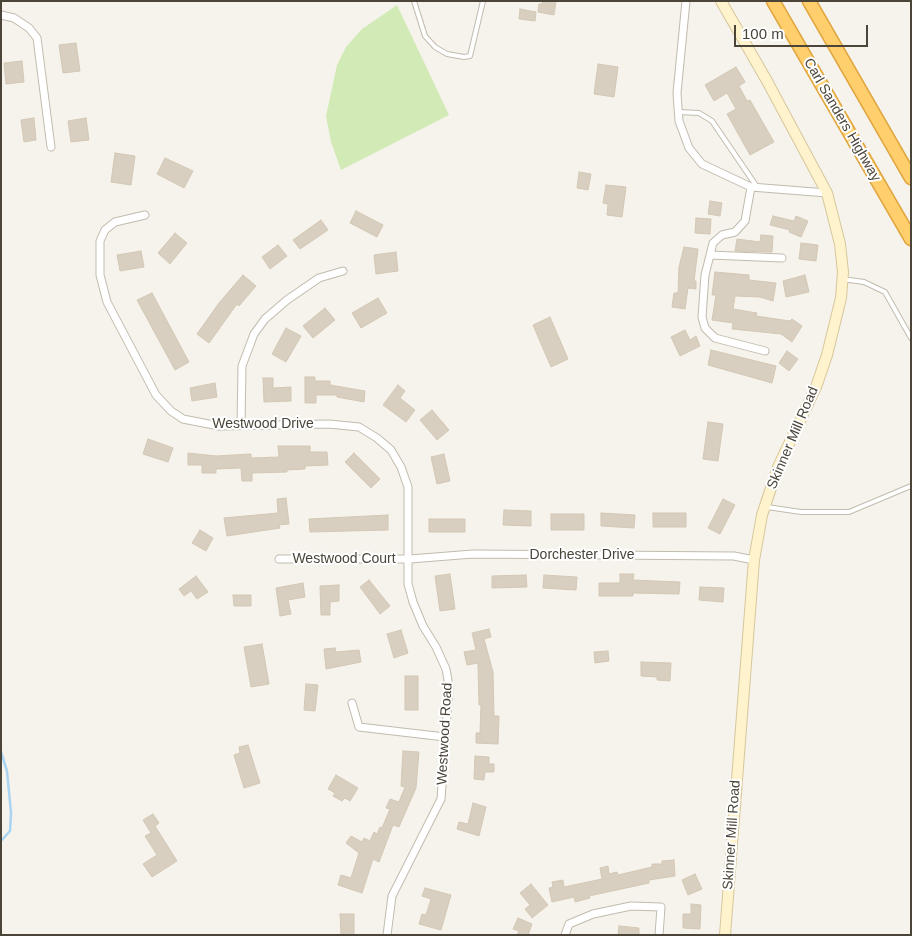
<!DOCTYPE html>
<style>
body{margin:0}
#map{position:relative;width:912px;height:936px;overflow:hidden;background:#f6f3ec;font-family:Helvetica,sans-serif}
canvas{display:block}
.frame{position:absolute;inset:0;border:2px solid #4b4439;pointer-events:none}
.scale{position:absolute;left:734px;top:25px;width:134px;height:22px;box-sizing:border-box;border:2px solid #4b4439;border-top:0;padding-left:6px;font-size:15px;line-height:18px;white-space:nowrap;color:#4b4439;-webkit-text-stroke:4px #fff;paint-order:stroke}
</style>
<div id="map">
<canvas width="912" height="936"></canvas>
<div class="frame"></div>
<div class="scale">100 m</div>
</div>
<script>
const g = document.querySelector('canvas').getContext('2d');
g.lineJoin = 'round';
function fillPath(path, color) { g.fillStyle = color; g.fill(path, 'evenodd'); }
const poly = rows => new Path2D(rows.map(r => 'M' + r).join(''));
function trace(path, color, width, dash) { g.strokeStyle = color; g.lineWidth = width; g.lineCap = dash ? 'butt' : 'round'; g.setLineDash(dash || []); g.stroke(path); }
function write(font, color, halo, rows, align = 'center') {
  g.font = font + ' Helvetica,sans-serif'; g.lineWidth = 4; g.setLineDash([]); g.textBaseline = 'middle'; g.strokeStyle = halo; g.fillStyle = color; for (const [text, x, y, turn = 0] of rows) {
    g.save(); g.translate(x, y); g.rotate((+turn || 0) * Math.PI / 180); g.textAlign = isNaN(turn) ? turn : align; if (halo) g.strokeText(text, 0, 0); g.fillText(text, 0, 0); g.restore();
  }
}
fillPath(poly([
 [397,5,449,115,341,170,331,142,326,116,337,65,346,47,362,29]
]), '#d2eab5');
trace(poly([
 [1,752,7,771,11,813,10,831,1,841]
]), '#a9d4f2', 2.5);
const building = poly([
 [543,1,556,1,554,15,538,12,539,4,542,4,543,1],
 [520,9,536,12,535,21,519,19,520,9],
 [76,43,80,71,63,73,59,45,76,43],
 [22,61,24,82,6,84,4,63,22,61],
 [598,64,618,67,614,97,594,94,598,64],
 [736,67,745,82,739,86,747,101,750,100,774,142,750,155,727,114,736,109,727,93,714,101,705,85,736,67],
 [34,118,36,140,24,142,21,120,34,118],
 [86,118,89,140,71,142,68,121,86,118],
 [115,153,135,156,131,185,111,182,115,153],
 [165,158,193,171,184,188,157,174,165,158],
 [579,172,591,174,588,190,577,188,579,172],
 [606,185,626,187,622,217,607,215,608,204,603,203,606,185],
 [710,201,722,203,720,216,708,214,710,201],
 [356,211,383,225,377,237,350,223,356,211],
 [773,216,794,221,796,216,808,221,801,237,789,232,790,230,770,225,773,216],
 [696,218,711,219,710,234,695,233,696,218],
 [321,220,328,230,300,249,293,240,321,220],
 [175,233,187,243,170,264,158,253,175,233],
 [761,235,773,236,772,252,735,251,737,239,760,242,761,235],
 [801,243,818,245,816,261,799,259,801,243],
 [278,245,287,256,270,269,262,257,278,245],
 [684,247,698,249,694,281,696,281,696,289,688,288,685,309,672,307,674,293,678,293,679,267,684,247],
 [141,251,144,267,120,271,117,255,141,251],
 [396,252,398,271,376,274,374,255,396,252],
 [715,272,749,275,749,280,776,283,773,301,760,297,735,296,733,309,757,313,756,316,790,321,792,319,802,326,792,342,781,334,732,329,733,323,712,320,716,295,712,295,715,272],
 [243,275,256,286,239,306,237,304,209,343,197,334,219,303,243,275],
 [805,275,809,292,786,297,783,281,805,275],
 [152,293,189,362,175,370,137,300,152,293],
 [378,298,387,313,361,328,352,313,378,298],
 [325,308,335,320,313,338,303,326,325,308],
 [550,317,568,359,551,367,533,325,550,317],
 [286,328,301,336,286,362,272,354,286,328],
 [685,330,690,340,696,336,700,346,680,356,671,337,685,330],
 [711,350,776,366,772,383,708,365,711,350],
 [787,351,798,359,789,371,779,363,787,351],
 [305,377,315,377,315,381,330,381,330,385,365,391,364,402,337,397,337,395,316,395,316,403,305,403,305,377],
 [263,378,273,378,273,388,291,387,291,401,264,402,263,378],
 [215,383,217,397,192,401,190,388,215,383],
 [398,385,405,391,400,398,415,410,406,422,383,405,398,385],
 [432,410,449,430,437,440,420,420,432,410],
 [708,422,723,424,718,461,703,459,708,422],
 [148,439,173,448,168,462,143,454,148,439],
 [278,446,310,446,310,452,327,452,328,465,305,466,305,469,287,470,287,472,252,473,252,481,242,481,241,468,216,469,216,473,202,473,202,465,188,465,188,453,216,456,251,454,251,458,279,457,278,446],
 [354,453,380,479,371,488,345,462,354,453],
 [444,454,450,481,437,484,431,457,444,454],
 [286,498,289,524,279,525,280,528,227,536,224,518,278,513,277,499,286,498],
 [723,499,735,505,720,534,708,528,723,499],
 [504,510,531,511,531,526,503,525,504,510],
 [601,513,635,515,634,528,601,526,601,513],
 [653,513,686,513,686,527,653,527,653,513],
 [551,514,584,514,584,530,551,530,551,514],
 [388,515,388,530,310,532,309,519,388,515],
 [429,519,465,519,465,532,429,532,429,519],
 [200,530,213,538,206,551,192,543,200,530],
 [450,574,455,609,440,611,435,576,450,574],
 [620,574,634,574,633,580,680,582,679,594,633,593,633,596,599,596,599,583,620,583,620,574],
 [526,575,527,587,492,588,492,576,526,575],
 [544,575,577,577,576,590,543,588,544,575],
 [196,576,208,592,197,599,191,591,184,596,179,589,196,576],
 [369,580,390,606,380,614,360,587,369,580],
 [303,583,305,597,288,600,291,614,280,616,276,588,303,583],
 [339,585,339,601,330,602,330,615,321,615,320,586,339,585],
 [700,587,724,588,723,602,699,600,700,587],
 [233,595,251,595,251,606,234,606,233,595],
 [489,629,491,637,484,639,493,672,494,716,499,716,498,744,476,743,476,733,480,733,481,705,479,705,478,663,467,665,464,652,476,650,472,633,489,629],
 [401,630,408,653,394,658,387,634,401,630],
 [262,644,269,684,251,687,244,647,262,644],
 [335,648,336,652,359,650,361,662,326,669,324,649,335,648],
 [608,651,609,661,595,663,594,652,608,651],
 [641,662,671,663,670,681,657,680,657,677,641,676,641,662],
 [405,676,418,676,418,710,405,710,405,676],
 [306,684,318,685,315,711,304,710,306,684],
 [248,745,260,783,244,788,234,755,240,753,239,747,248,745],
 [403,751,419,752,416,788,399,827,393,825,379,862,373,859,362,893,338,885,341,875,351,878,359,853,346,843,351,836,362,842,364,838,370,841,374,832,377,834,380,827,382,828,390,809,386,808,390,799,399,802,405,787,401,786,403,751],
 [475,756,489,757,489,764,494,764,494,772,485,772,484,780,474,779,475,756],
 [336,775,358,788,350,801,345,798,342,801,333,796,335,793,328,789,336,775],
 [473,803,486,807,479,836,457,829,459,822,468,824,473,803],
 [153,814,159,823,155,826,177,861,152,877,143,864,157,855,145,836,151,833,143,820,153,814],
 [674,860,675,876,649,880,649,883,589,896,590,898,575,902,574,897,552,902,549,888,553,887,552,882,563,880,564,887,602,879,600,868,608,866,609,874,617,872,618,875,652,867,652,864,662,864,662,861,674,860],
 [695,874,702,889,688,895,682,880,695,874],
 [531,884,548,905,532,918,525,909,530,905,520,893,531,884],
 [425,888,451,895,441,930,419,924,422,914,426,915,431,899,422,896,425,888],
 [691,904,701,905,700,929,683,928,683,914,691,914,691,904],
 [340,914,354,914,354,935,341,935,340,914],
 [518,918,532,924,528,935,517,935,519,931,513,929,518,918],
 [619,926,639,928,639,935,618,935,619,926]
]);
fillPath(building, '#d8cfc1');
trace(building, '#d3c7b4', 1);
const lane = poly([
 [414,1,425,36,435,47,447,54,464,57,470,56,483,1],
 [679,112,699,113,712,121,757,187],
 [842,279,864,282,885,292,911,338],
 [767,507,801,512,849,512,911,486]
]);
const street = poly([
 [686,1,677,93,679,121,689,148,702,164,751,187,827,193],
 [1,15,14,18,29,28,37,38,51,147],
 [751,187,745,221,735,232,722,235,713,243,705,275,702,317,705,328,715,338,765,351],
 [145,215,115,222,105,230,100,241,100,275,107,302,156,395,171,411,183,419,219,426,329,424,359,427,377,438,391,450,401,467,408,487,408,584,413,602,423,626,436,647,446,669,449,686,441,799,392,896,387,935],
 [710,255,782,258],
 [241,425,242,366,254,334,265,319,287,300,319,278,343,271],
 [279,559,410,559,473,554,734,556,754,560],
 [352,703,359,727,445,737],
 [565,935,569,924,593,914,631,906,661,907,659,935]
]);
const secondary = poly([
 [721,1,767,81,827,193,840,244,843,272,841,298,827,355,816,387,778,467,762,515,754,560,725,935]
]);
const highway = poly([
 [773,1,911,239],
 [809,1,911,178]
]);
trace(lane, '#c2bbae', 6);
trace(street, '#c2bbae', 9);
trace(secondary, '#d6c79b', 12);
trace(highway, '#e0a43c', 15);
trace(lane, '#fff', 4);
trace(street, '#fff', 7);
trace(secondary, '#fff3cd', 10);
trace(highway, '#ffcf6e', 12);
write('14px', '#4b4439', '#fff', [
 ["Carl Sanders Highway",842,120,60],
 ["Westwood Drive",263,424],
 ["Skinner Mill Road",793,438,-67],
 ["Dorchester Drive",582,555],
 ["Westwood Court",344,559],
 ["Westwood Road",445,734,-87],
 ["Skinner Mill Road",732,835,-86]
]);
</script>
